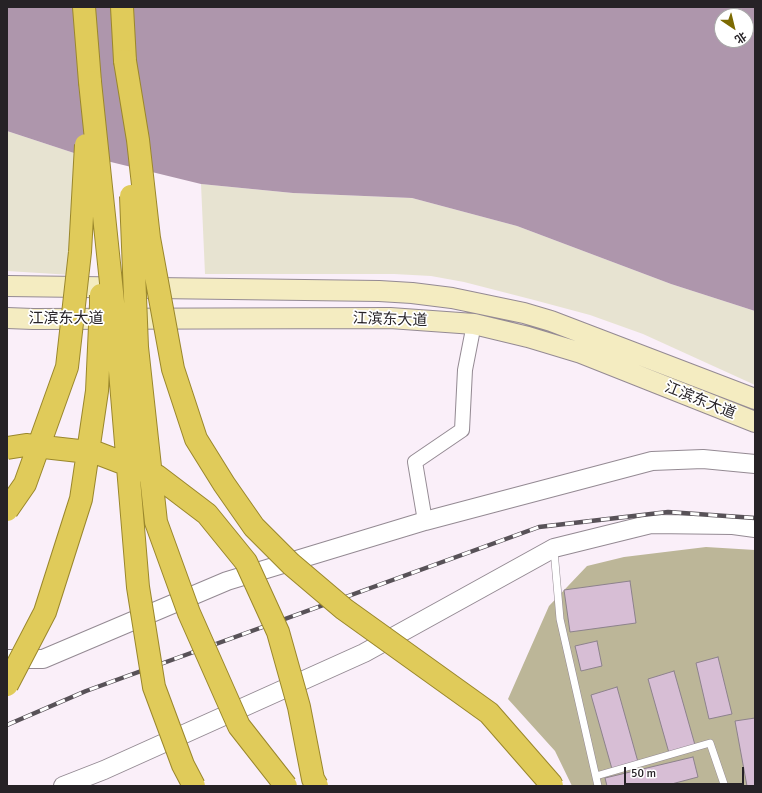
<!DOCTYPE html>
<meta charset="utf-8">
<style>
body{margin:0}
#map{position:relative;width:762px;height:793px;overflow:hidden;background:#faeff9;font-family:Signika,"Noto Sans SC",sans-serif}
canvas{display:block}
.frame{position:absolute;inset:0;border:8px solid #262226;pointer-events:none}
.north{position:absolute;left:714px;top:8px;width:40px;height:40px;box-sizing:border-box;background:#fff;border:1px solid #a8a7a8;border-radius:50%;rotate:145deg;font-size:11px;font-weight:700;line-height:16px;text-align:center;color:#262226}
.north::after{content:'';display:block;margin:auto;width:14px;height:18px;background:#7c6a02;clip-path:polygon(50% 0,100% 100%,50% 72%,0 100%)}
.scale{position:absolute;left:624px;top:767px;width:120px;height:18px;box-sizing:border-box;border:2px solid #262226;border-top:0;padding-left:5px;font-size:12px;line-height:14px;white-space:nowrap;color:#262226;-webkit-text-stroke:3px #fff;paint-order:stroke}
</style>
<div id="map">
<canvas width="762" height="793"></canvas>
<div class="frame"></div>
<div class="north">北</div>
<div class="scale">50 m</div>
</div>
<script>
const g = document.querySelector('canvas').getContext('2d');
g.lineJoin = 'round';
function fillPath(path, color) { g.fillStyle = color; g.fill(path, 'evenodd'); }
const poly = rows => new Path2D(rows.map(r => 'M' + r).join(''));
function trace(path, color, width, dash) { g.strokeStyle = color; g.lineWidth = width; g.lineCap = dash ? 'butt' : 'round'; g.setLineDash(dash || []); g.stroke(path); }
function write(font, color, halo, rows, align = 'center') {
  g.font = font + ' Signika,"Noto Sans SC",sans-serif'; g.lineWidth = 3.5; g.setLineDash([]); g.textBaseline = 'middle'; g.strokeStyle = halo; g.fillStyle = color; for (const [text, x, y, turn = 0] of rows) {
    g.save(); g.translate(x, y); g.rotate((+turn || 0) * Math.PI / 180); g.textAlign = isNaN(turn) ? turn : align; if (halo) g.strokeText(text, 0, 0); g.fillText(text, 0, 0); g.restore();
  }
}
fillPath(poly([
 [7,131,74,153,88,276,7,271],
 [201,184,293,193,412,198,517,226,671,284,755,311,755,385,643,334,590,315,534,300,464,282,431,276,394,274,205,274]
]), '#e7e3d1');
fillPath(poly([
 [706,547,755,550,755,786,572,786,555,751,508,699,549,606,587,566,624,557]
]), '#bcb698');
fillPath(poly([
 [7,7,755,7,755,311,671,284,517,226,412,198,293,193,201,184,74,153,7,131],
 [722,16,746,16,746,40,722,40]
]), '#ae96ac');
const building = poly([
 [630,581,636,623,570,632,564,590,630,581],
 [597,641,602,666,581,671,575,646,597,641],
 [718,657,732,714,709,719,696,663,718,657],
 [674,671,695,745,669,753,648,679,674,671],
 [617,687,638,762,612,769,591,695,617,687],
 [755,718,755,786,747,786,735,721,755,718],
 [693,757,698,777,664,786,607,786,605,778,693,757]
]);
fillPath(building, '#d7bed5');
trace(building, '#8d828c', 1);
const service = poly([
 [554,550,560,619,598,786],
 [596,776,710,743,724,784]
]);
const minor = poly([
 [425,521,415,462,462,430,465,370,474,324]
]);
const tertiary = poly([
 [7,659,43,659,227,581,425,521,652,461,703,459,755,464],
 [63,786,104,770,364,653,554,548,651,524,733,525,755,528]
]);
const secondary = poly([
 [7,286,379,291,412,293,452,298,524,313,551,321,755,399],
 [7,318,33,319,390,318,474,324,528,337,581,353,755,422]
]);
const trunk = poly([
 [84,7,90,82],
 [122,7,125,61]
]);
trace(service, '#948a93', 8);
trace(minor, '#948a93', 16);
trace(tertiary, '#948a93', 20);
trace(secondary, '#948a93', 22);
trace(trunk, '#9a872c', 24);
trace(service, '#fff', 7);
trace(minor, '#fff', 14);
trace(tertiary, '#fff', 18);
trace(secondary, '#f4ecc1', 20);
trace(trunk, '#e0cb5a', 22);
const rail = poly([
 [7,725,86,691,539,527,668,512,755,518]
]);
trace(rail, '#585258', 4.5);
trace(rail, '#fff', 3, [9]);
const trunkBridge = poly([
 [125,61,138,140,149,238,173,369,196,439,224,484,254,527,291,564,344,609,489,713,551,784,552,786],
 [90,82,119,359,138,587,154,687,183,765,194,786],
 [131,196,137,347,156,522,189,613,239,726,286,786],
 [7,448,26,445,97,453,157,476,207,514,246,562,278,632,299,707,313,779,317,786],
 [7,510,25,484,67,367,80,252,86,145],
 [7,685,45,612,81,499,97,391,101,304,101,295]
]);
trace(trunkBridge, '#9a872c', 24, []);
trace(trunkBridge, '#e0cb5a', 22);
write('15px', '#262226', '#fff', [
 ["江滨东大道",66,319],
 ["江滨东大道",390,320,2],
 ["江滨东大道",700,401,22]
]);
</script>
